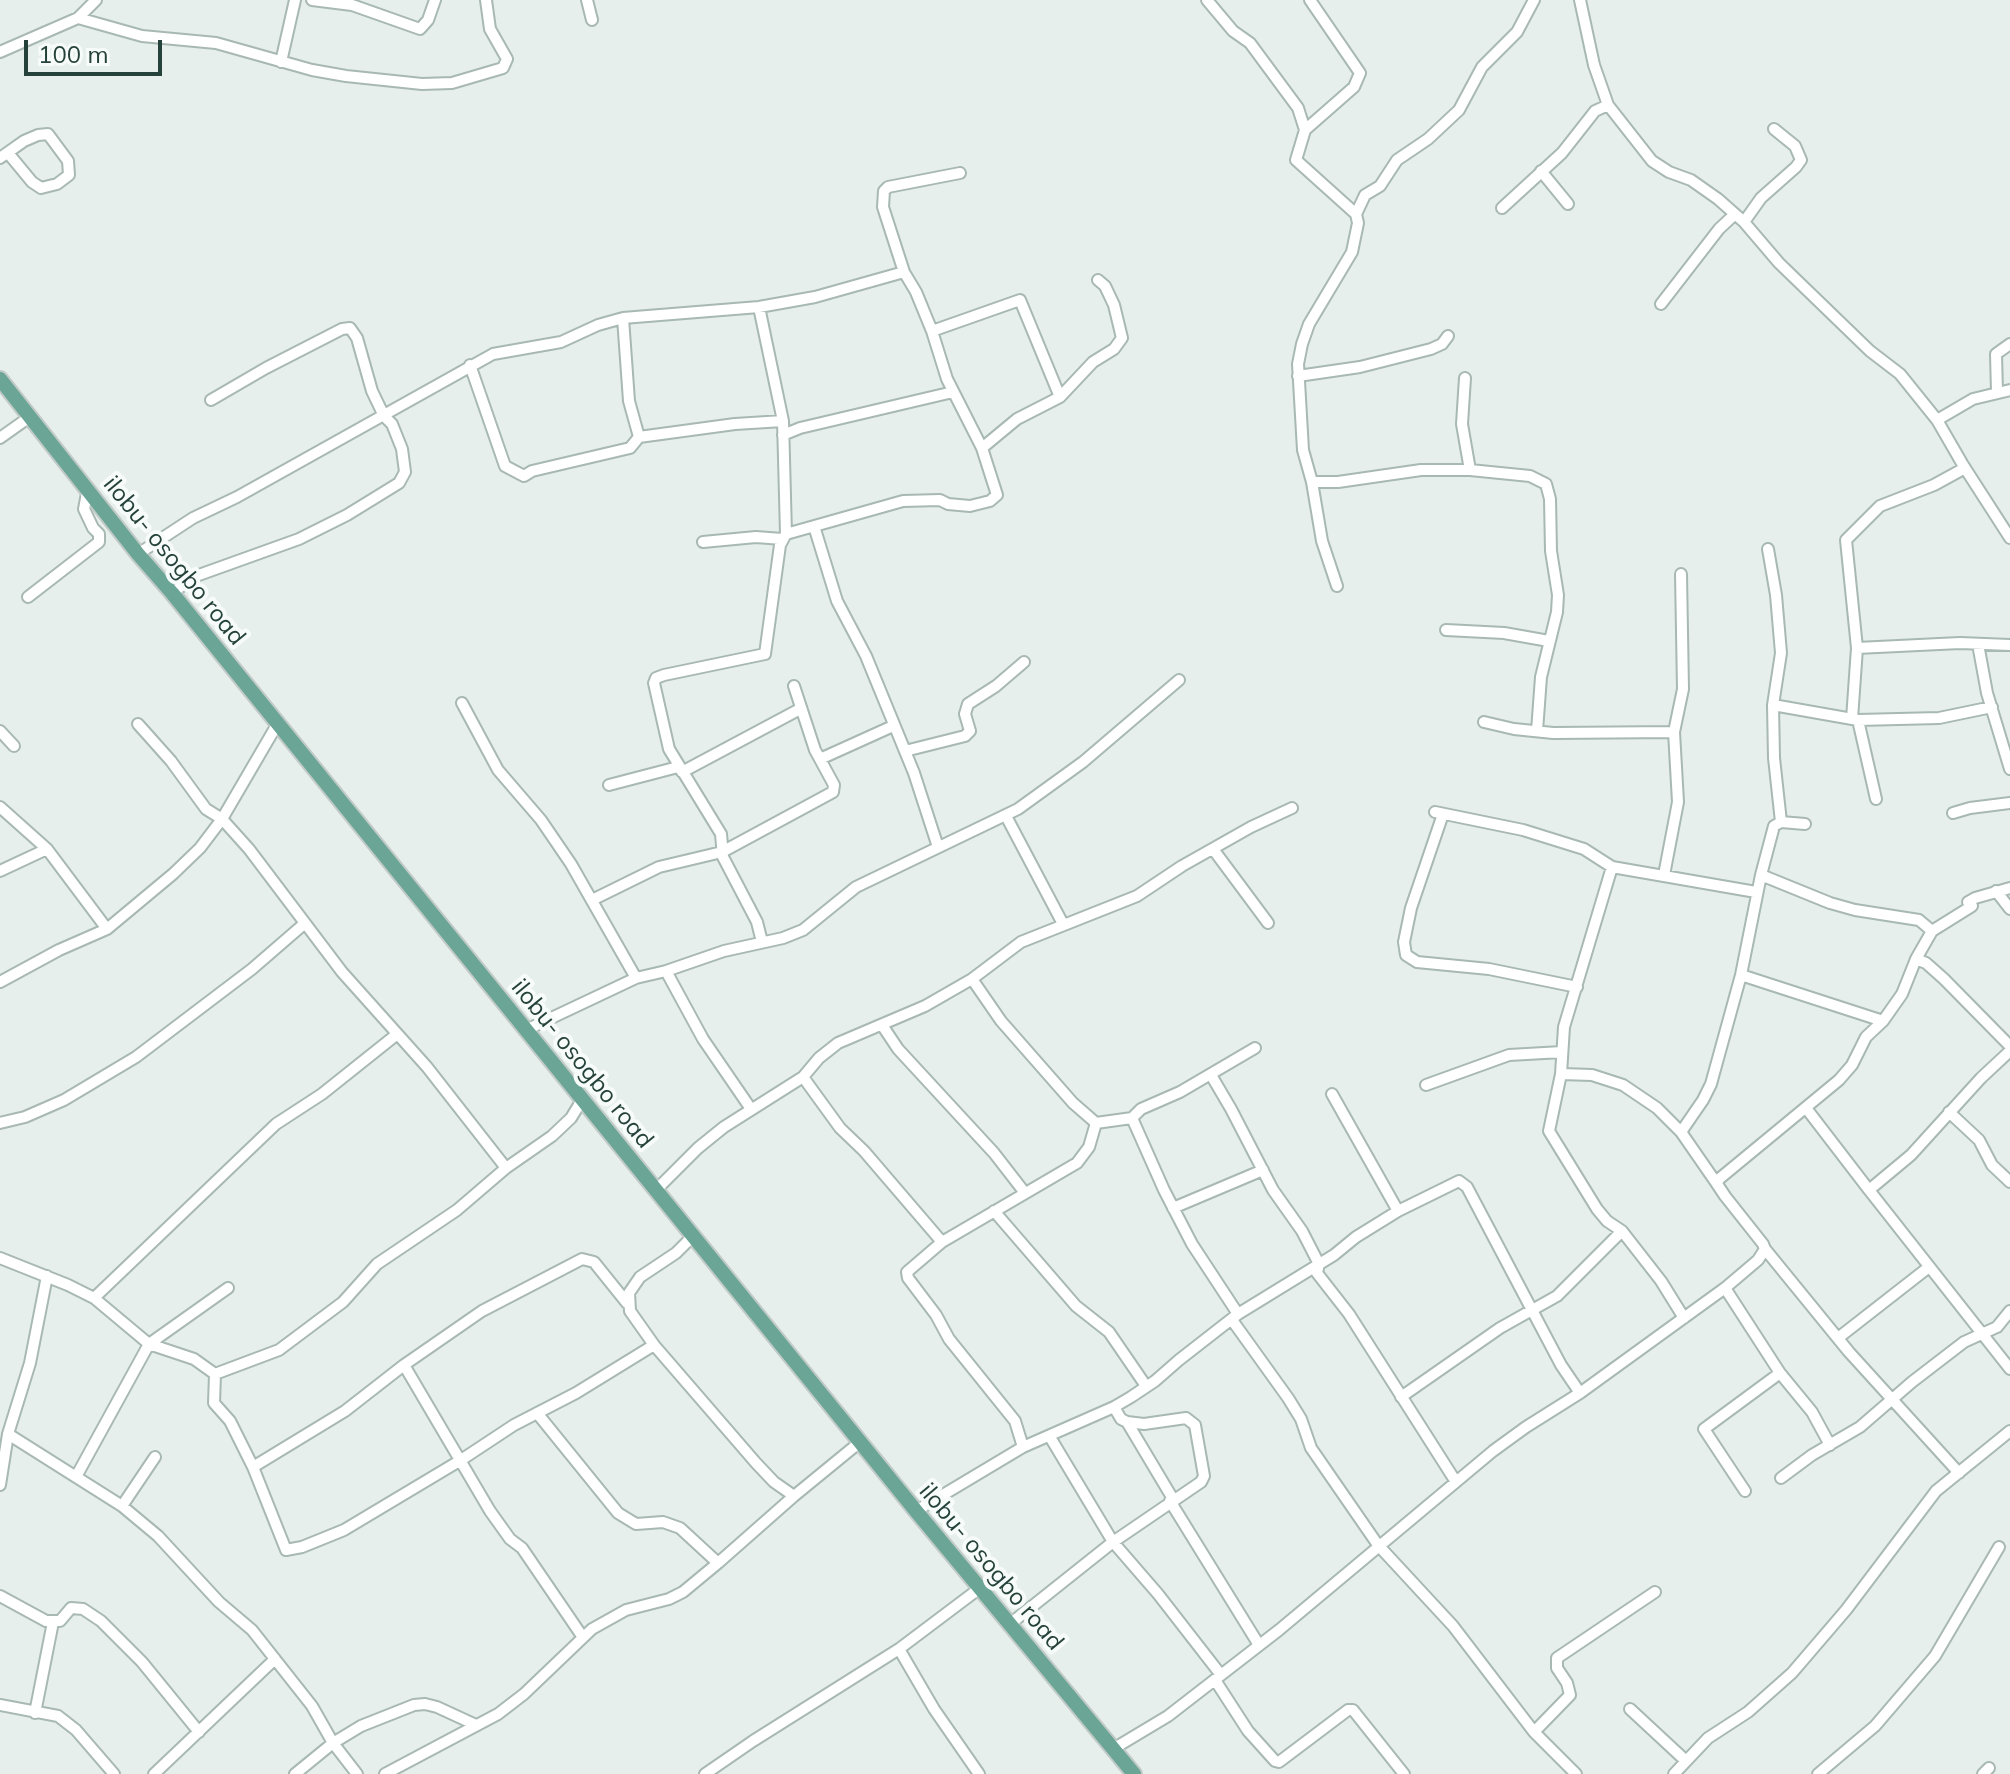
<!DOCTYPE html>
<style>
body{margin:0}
#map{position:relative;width:2010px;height:1774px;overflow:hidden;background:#e6efeb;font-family:Mulish,sans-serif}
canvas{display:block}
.scale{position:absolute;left:24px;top:40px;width:138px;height:36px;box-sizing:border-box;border:4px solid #24423a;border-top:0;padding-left:10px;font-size:24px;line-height:28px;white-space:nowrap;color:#24423a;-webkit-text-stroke:6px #f7fbf9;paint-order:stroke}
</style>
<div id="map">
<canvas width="2010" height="1774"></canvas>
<div class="scale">100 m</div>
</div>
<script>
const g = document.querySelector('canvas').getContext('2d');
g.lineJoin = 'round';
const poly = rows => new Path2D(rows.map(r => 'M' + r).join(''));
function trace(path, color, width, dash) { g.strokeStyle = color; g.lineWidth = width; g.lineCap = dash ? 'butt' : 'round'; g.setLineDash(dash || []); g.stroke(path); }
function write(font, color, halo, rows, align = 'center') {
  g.font = font + ' Mulish,sans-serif'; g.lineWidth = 8; g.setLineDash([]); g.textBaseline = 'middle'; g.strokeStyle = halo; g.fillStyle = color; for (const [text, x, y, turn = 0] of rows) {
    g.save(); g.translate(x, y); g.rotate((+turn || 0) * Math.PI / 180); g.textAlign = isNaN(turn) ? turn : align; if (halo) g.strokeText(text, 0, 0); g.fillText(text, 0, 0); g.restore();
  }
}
const minor = poly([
 [312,0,352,5,420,29,428,20,435,0],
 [587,0,592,20],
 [1207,0,1233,31,1250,43,1298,108,1305,130,1296,160,1356,214,1358,223,1352,252,1309,324,1302,344,1298,364,1303,450,1312,482,1322,541,1337,586],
 [1580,0,1594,65,1608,105,1652,161,1669,172,1691,180,1718,199,1744,222,1779,263,1870,351,1900,374,1937,420,1963,465,2010,538],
 [78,18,142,36,216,43,312,70,346,76,422,84,452,83,503,68,507,59,490,29,486,0],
 [0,52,78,18,96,0],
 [281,62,295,0],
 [1305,130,1354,87,1360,73,1310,0],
 [0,158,24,141,38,135,48,134,68,161,69,175,57,184,41,188,32,182,8,153],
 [1541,171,1568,204],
 [1502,208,1562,153,1595,111,1608,105],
 [1356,214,1365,195,1380,186,1397,160,1428,139,1459,110,1482,67,1517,32,1534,0],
 [1744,222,1761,198,1796,167,1801,160,1795,146,1774,129],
 [1661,304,1719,229,1735,214],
 [759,307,783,421,786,534,903,501,940,500,948,504,970,506,990,501,997,495,982,448,947,379,932,331,916,292,904,272,883,207,884,191,888,187,960,173],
 [623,318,629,401,639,437],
 [932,331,1020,300,1060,397],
 [470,365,505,466,524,476,532,471,630,448,639,437,735,424,783,421],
 [1298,376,1360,367,1431,349,1442,344,1448,336],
 [1465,378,1462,424,1470,470],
 [1997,392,1996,354,2010,344],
 [1937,420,1973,399,2010,390],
 [783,435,800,428,953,392],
 [0,438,31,416],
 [982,448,1017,419,1060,397,1093,362,1114,349,1122,338,1114,305,1105,286,1098,280],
 [1312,482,1338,482,1421,470,1470,470,1530,476,1546,484,1550,499,1551,551,1558,595,1557,612,1541,677,1537,731],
 [814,526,837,601,866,656,914,773,938,847],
 [703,542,756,537,782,539],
 [1768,549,1776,595,1781,653,1773,705],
 [138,554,193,518,237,497,493,354,561,342,598,325,623,318,759,307,815,297,904,272],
 [172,593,196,576,299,539,347,515,399,483,405,472,402,449,392,424,384,416,372,391,357,338,350,328,342,329,266,368,211,400],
 [28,597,99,542,99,534,93,528,84,509,88,488],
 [1446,630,1504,633,1549,641],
 [1978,644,1987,693,2010,769],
 [1857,648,1846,540,1880,506,1934,485,1965,468],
 [462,703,498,770,541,820,571,864,636,978],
 [1852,719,1857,648,1960,643,2010,645],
 [1858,720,1876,799],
 [1484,722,1514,729,1553,733,1674,732],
 [138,724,171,761,206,809,222,819,249,849,342,972,427,1067,506,1168],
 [0,731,14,746],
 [905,751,965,736,970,731,965,714,968,704,996,686,1024,662],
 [820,759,893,726],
 [682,772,800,709],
 [609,785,678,767],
 [0,807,47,849,107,929],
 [1435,812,1523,830,1584,849,1612,867,1756,892],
 [1953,813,1970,808,2010,803],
 [1443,814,1411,908,1404,942,1406,955,1417,962,1489,969,1577,987],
 [1006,816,1063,924],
 [1781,822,1774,758,1773,705,1858,720,1939,718,1992,707],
 [1805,824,1781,822,1774,826,1761,875,1830,903,1855,910,1919,920,1932,931],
 [1213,849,1268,923],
 [0,871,47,849],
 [1664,875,1678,802,1674,732,1683,689,1681,574],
 [1996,891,2010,909],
 [592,900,659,867,722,852,833,792,834,785,815,750,794,686],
 [762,942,757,922,723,857,721,834,669,749,654,683,656,678,664,675,765,654,780,545,786,534],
 [1916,959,1926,963,1944,979,2010,1046],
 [666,971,703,1039,751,1109],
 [1741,975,1883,1021],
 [972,979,1001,1021,1073,1103,1096,1123,1132,1118,1141,1109,1180,1092,1255,1048],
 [0,982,59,950,107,929,173,874,200,848,222,819,278,723],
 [882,1025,898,1049,994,1153,1025,1193],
 [526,1030,636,978,666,971,724,951,783,938,803,930,856,887,1018,809,1083,762,1179,680],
 [1561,1074,1564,1027,1612,867],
 [1211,1075,1231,1109,1273,1190,1302,1231,1319,1264,1317,1273,1349,1314,1456,1482],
 [803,1077,840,1128,864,1151,942,1242],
 [1426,1085,1509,1055,1562,1052],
 [1332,1094,1398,1211],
 [1806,1108,1869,1190,1911,1155,1981,1078,2010,1051],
 [1949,1112,1979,1140,1992,1165,2010,1182],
 [1132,1118,1164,1190,1192,1244,1238,1314],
 [0,1123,25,1117,64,1100,136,1057,252,969,304,924],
 [1681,1132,1657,1108,1623,1085,1592,1075,1561,1074,1549,1131,1597,1209,1607,1221,1622,1231,1661,1281,1684,1318],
 [1717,1184,1681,1132,1703,1100,1711,1084,1741,975,1761,875],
 [656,1190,698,1148,724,1127,803,1077,819,1058,838,1043,925,1006,972,979,1021,942,1137,896,1182,866,1251,827,1292,808],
 [1869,1190,2010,1369],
 [1173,1208,1263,1170],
 [994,1211,1076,1306,1109,1332,1146,1386],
 [693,1236,676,1253,640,1277,629,1293,630,1311,654,1345,756,1463,774,1482,794,1496,860,1442],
 [1765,1249,1849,1352,1959,1473],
 [0,1258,68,1285,94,1298,149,1344,194,1359,215,1374,214,1403,230,1421,253,1467,286,1550,302,1547,344,1530,461,1460,514,1425,576,1393,654,1345],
 [1725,1288,1780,1373,1704,1429,1745,1491],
 [94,1298,276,1124,322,1094,396,1035],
 [1232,1320,1288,1398,1301,1419,1311,1448,1378,1545,1453,1626,1534,1732,1576,1774],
 [1838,1338,1929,1267],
 [404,1365,490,1511,510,1539,522,1548,582,1636],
 [1780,1373,1812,1412,1830,1445],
 [215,1374,279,1350,343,1302,377,1264,457,1210,506,1168,552,1136,571,1118,582,1100],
 [1401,1397,1500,1328,1557,1296,1622,1231],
 [537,1413,618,1513,636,1524,663,1522,680,1528,718,1563,794,1496],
 [1127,1422,1173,1499],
 [8,1434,122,1506,158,1536,219,1602,252,1630,312,1706,333,1743,357,1774],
 [1050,1437,1113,1542,1158,1594,1221,1675],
 [1023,1447,1015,1421,949,1339,936,1315,908,1278,907,1272,942,1242,1077,1163,1089,1147,1096,1123],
 [253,1467,345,1411,404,1365,482,1311,582,1259,594,1262,627,1303],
 [77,1475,149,1344,228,1288],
 [1781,1478,1812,1455,1860,1427,1912,1382,1964,1342,1997,1327,2010,1311],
 [0,1485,8,1434,30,1363,47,1276],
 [1170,1501,1259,1645],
 [122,1506,155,1457],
 [916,1511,1023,1447,1114,1407,1131,1397,1155,1381,1179,1360,1238,1314,1334,1255,1356,1237,1398,1211,1459,1181,1467,1187,1561,1365,1580,1393],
 [0,1596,46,1621,60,1621,71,1608,83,1609,101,1621,142,1662,199,1732],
 [1010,1624,1113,1542,1201,1482,1204,1476,1195,1425,1186,1418,1144,1424,1127,1422,1121,1419,1114,1407],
 [899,1649,934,1709,979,1774],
 [1215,1680,1248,1731,1275,1761,1279,1762,1348,1710,1353,1710,1404,1774],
 [0,1705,58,1716,76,1730,114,1774],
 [1630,1709,1686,1761],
 [35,1713,53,1622],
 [1534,1732,1570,1695,1567,1683,1557,1668,1557,1658,1655,1592],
 [1113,1749,1168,1716,1279,1630,1493,1451,1526,1427,1580,1393,1725,1288,1758,1260,1765,1249,1763,1244,1725,1196,1717,1184,1719,1179,1839,1080,1852,1065,1866,1037,1883,1021,1902,994,1916,959,1932,931,1972,906,1968,902,1975,898,2010,888],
 [154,1774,275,1659],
 [295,1774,333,1743,361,1726,414,1705,425,1704,437,1707,476,1725],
 [385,1774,498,1714,524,1694,592,1629,626,1610,669,1599,683,1592,718,1563],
 [705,1774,753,1741,899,1649,980,1588],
 [1674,1774,1708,1738,1748,1712,1792,1673,1846,1610,1936,1491,2010,1431],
 [1818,1774,1875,1726,1935,1656,1999,1547],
 [1983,1774,1989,1768]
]);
const major = poly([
 [0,379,138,554,172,593,916,1511,1134,1774]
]);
trace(minor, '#a8b8b2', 14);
trace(major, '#c2cac8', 18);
trace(minor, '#fff', 10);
trace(major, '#6aa596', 14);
write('24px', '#24423a', '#f7fbf9', [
 ["ilobu- osogbo road",174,561,51],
 ["ilobu- osogbo road",582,1064,51],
 ["ilobu- osogbo road",991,1567,50]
]);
</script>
